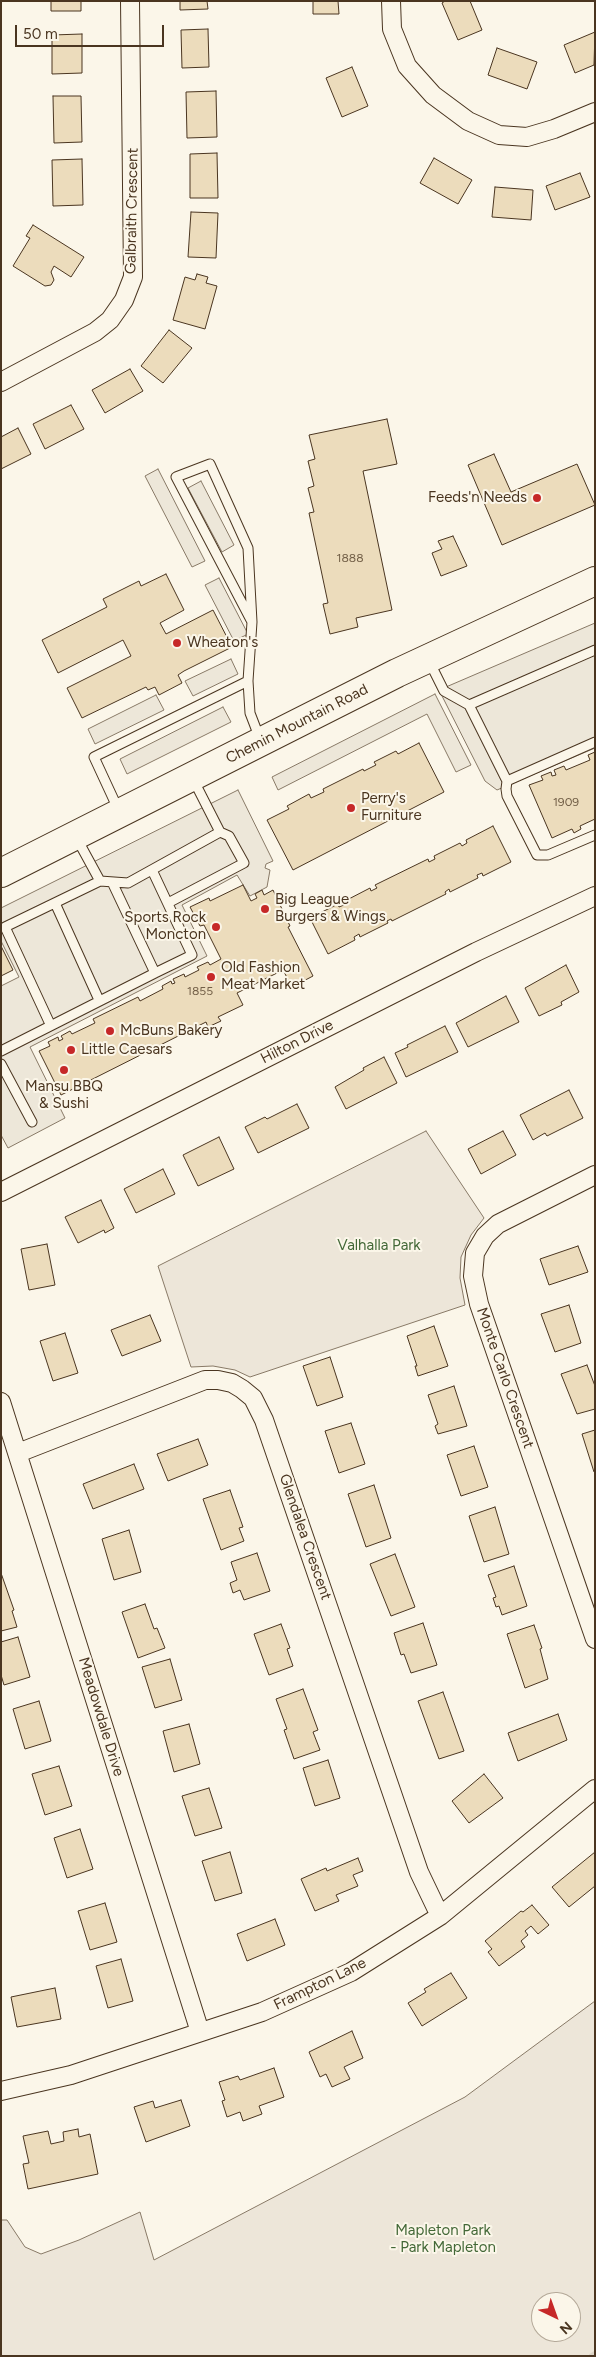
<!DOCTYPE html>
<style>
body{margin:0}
#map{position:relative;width:596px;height:2357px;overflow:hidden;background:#fbf6e9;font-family:Figtree,sans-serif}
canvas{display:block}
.frame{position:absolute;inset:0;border:2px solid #4a3520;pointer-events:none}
.north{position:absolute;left:531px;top:2292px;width:50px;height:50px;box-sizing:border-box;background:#fbf6e9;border:1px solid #b4a999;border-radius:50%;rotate:138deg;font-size:14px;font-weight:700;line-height:20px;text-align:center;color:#4a3520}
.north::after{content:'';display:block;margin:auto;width:18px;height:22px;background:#c62828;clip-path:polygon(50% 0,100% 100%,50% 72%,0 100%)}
.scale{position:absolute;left:15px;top:25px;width:149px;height:22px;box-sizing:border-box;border:2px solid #4a3520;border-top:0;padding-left:6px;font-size:15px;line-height:18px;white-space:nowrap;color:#4a3520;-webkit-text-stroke:4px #fbf6e9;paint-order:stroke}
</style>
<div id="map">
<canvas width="596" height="2357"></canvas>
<div class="frame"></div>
<div class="north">N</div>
<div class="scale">50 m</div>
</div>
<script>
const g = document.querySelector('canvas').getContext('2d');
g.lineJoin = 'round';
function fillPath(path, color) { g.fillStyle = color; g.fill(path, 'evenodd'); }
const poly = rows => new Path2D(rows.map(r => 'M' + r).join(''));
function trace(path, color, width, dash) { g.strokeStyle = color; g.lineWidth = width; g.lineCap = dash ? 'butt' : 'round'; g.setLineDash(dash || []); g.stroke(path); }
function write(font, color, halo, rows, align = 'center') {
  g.font = font + ' Figtree,sans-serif'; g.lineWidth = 4; g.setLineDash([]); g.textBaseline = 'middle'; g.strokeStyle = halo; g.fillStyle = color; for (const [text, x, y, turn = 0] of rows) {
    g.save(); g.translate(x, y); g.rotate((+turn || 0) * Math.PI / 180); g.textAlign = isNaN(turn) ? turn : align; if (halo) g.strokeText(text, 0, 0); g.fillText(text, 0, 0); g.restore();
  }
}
const green = poly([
 [426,1131,484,1218,471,1235,461,1257,460,1278,465,1305,250,1377,235,1370,213,1366,191,1367,158,1266,426,1131],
 [595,2001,595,2356,1,2356,1,2220,7,2220,25,2247,41,2254,79,2240,140,2212,154,2260,465,2097,595,2001],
 [541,2302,571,2302,571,2332,541,2332,541,2302]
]);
fillPath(green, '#ede6d9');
trace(green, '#887966', 1);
const parking = poly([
 [158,469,205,561,192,567,145,476,158,469],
 [201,481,234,545,222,552,188,488,201,481],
 [219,578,248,634,234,641,205,585,219,578],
 [595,623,595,748,497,790,485,781,439,690,595,623],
 [231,659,238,674,193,696,185,681,231,659],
 [435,694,471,765,456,772,427,714,278,790,272,777,435,694],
 [156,695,164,710,95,744,88,729,156,695],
 [223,707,231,722,127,774,120,759,223,707],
 [238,790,273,861,266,864,265,868,270,870,267,887,250,896,237,875,182,905,207,956,30,1047,65,1118,8,1148,1,1135,1,986,19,977,1,941,1,908,238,790]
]);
fillPath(parking, '#ede7d9');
trace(parking, '#887966', 1);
trace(poly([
 [592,2356,595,2354]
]), '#dcd4c6', 6);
const building = poly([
 [51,1,81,1,81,11,51,11,51,1],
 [180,1,207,1,208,9,180,10,180,1],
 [313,1,338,1,339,14,313,14,313,1],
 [445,1,470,1,482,30,458,40,442,3,445,1],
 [208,29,209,67,182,68,181,30,208,29],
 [595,32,594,65,575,73,564,45,595,32],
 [82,34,82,73,52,74,52,35,82,34],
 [497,48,537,62,527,89,488,75,497,48],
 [352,67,368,106,342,117,326,78,352,67],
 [216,91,217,137,187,138,186,92,216,91],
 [53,96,81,96,82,142,54,143,53,96],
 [217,153,218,198,190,198,190,154,217,153],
 [434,158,472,180,458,204,420,183,434,158],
 [82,159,83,205,53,206,52,160,82,159],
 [580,173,590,197,555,210,546,186,580,173],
 [495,187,533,190,531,220,492,217,495,187],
 [191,212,218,213,216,258,188,257,191,212],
 [33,225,84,257,71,277,54,266,51,272,54,280,51,285,45,286,13,266,30,238,26,236,33,225],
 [197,274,208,277,206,283,217,286,205,329,173,320,185,277,195,280,197,274],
 [169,330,192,348,163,383,141,366,169,330],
 [130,369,143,391,105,413,92,390,130,369],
 [71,405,84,429,45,449,33,424,71,405],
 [387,419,397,464,363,471,392,610,356,618,358,627,330,634,323,604,328,603,309,513,314,512,308,488,314,486,308,461,315,459,309,435,387,419],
 [18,428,31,454,1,469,1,437,18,428],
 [494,454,511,492,577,464,595,505,502,545,468,465,494,454],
 [453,536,467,566,441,576,432,553,442,549,438,541,453,536],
 [166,574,184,610,160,623,166,634,213,610,232,647,184,671,178,675,182,683,159,695,155,687,148,690,146,687,82,718,67,688,131,656,123,640,58,673,42,640,107,607,103,599,139,581,141,586,166,574],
 [419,743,444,792,293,870,267,820,289,809,287,806,309,794,311,798,324,792,323,789,363,769,364,771,376,765,374,762,396,751,398,754,419,743],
 [595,752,595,819,580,826,581,829,574,833,572,829,552,838,529,785,543,780,541,776,551,772,552,776,556,775,554,770,564,766,566,770,590,760,588,755,595,752],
 [493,826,511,862,483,876,482,873,477,875,478,878,450,892,449,889,445,892,446,894,392,921,391,919,387,921,388,923,360,937,359,934,354,937,355,940,328,954,310,918,338,904,339,907,344,905,343,902,370,888,371,891,377,888,375,885,428,859,429,862,435,859,434,856,460,843,462,846,467,843,466,840,493,826],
 [243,885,251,901,257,898,255,894,262,890,264,895,273,890,290,926,288,927,313,976,292,987,283,970,237,993,243,1005,218,1017,221,1021,208,1027,206,1022,61,1095,39,1051,50,1046,48,1042,58,1037,59,1041,63,1039,61,1036,70,1031,72,1034,95,1023,93,1019,138,997,140,1001,163,989,162,986,171,981,172,984,175,983,173,979,184,974,185,977,199,970,197,967,208,962,210,965,221,959,204,925,200,926,190,907,209,898,210,901,243,885],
 [1,946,13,970,1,976,1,946],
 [566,965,579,992,561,1002,562,1005,539,1016,525,988,566,965],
 [506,996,519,1022,468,1047,456,1023,506,996],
 [445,1026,458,1052,406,1077,395,1053,408,1047,407,1045,445,1026],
 [384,1057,397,1083,346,1109,335,1087,364,1070,363,1068,384,1057],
 [569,1090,583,1118,547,1136,545,1133,533,1140,520,1115,569,1090],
 [297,1104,309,1128,258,1153,245,1127,265,1117,267,1119,297,1104],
 [503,1131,516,1155,481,1174,468,1149,503,1131],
 [219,1137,234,1169,198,1186,183,1155,219,1137],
 [163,1169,175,1194,136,1213,124,1189,163,1169],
 [101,1200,114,1228,105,1233,104,1230,78,1243,65,1217,101,1200],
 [47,1244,55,1285,29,1290,21,1249,47,1244],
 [578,1246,588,1272,549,1285,540,1259,578,1246],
 [569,1305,581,1343,555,1352,541,1314,569,1305],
 [150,1315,161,1341,122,1356,111,1330,150,1315],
 [434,1326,448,1366,418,1376,415,1366,417,1366,407,1336,434,1326],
 [65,1333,78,1373,53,1381,40,1341,65,1333],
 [330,1357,343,1397,317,1406,303,1366,330,1357],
 [587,1365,595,1386,595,1409,577,1414,561,1374,587,1365],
 [454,1386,467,1426,438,1434,435,1426,438,1424,428,1395,454,1386],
 [351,1423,365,1464,339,1473,325,1431,351,1423],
 [595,1430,595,1472,594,1472,582,1434,595,1430],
 [198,1439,208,1465,168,1481,157,1454,198,1439],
 [474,1446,488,1487,461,1496,447,1455,474,1446],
 [134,1464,144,1489,93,1509,83,1484,134,1464],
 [374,1485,391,1538,366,1547,348,1494,374,1485],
 [230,1490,243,1527,239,1528,244,1541,221,1550,203,1499,230,1490],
 [495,1507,509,1554,484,1562,469,1516,495,1507],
 [129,1530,141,1572,114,1580,102,1539,129,1530],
 [257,1553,270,1591,244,1600,240,1590,233,1593,230,1583,237,1580,231,1562,257,1553],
 [395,1554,415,1607,391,1616,370,1564,395,1554],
 [514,1566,527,1606,502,1615,499,1606,496,1607,493,1598,496,1597,488,1575,514,1566],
 [1,1573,14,1610,12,1611,17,1627,1,1631,1,1573],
 [145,1604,154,1629,157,1628,165,1648,138,1658,122,1612,145,1604],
 [423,1623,437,1665,411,1673,404,1654,401,1655,394,1633,423,1623],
 [281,1624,290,1648,287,1649,293,1666,269,1675,254,1634,281,1624],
 [534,1625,542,1648,540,1649,548,1679,525,1688,507,1634,534,1625],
 [18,1637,30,1677,4,1685,1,1675,1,1642,18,1637],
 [170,1659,182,1700,155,1708,142,1667,170,1659],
 [303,1689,318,1730,313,1732,320,1750,294,1759,284,1730,287,1729,276,1699,303,1689],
 [443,1692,464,1751,439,1759,418,1701,443,1692],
 [39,1701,51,1741,25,1749,13,1709,39,1701],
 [558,1714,567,1740,518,1761,508,1733,558,1714],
 [189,1724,200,1764,174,1772,163,1731,189,1724],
 [328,1760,340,1798,315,1806,303,1768,328,1760],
 [59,1766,72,1806,45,1815,32,1774,59,1766],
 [484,1774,503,1798,469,1823,452,1801,484,1774],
 [209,1788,222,1828,195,1836,182,1796,209,1788],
 [80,1829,93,1869,67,1878,54,1838,80,1829],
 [230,1852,242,1893,215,1901,202,1861,230,1852],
 [595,1852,595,1886,569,1907,552,1887,595,1852],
 [358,1858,363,1871,353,1875,358,1886,336,1895,339,1901,315,1911,301,1879,326,1868,327,1871,358,1858],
 [105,1903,117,1942,90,1950,78,1911,105,1903],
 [532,1905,549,1925,538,1934,531,1926,525,1931,528,1935,521,1941,525,1947,499,1966,488,1952,492,1949,485,1941,521,1911,523,1912,532,1905],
 [275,1919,285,1945,247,1961,237,1934,275,1919],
 [121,1959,133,2001,108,2008,96,1966,121,1959],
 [451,1973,467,1998,422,2026,408,2003,426,1992,424,1989,451,1973],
 [55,1988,61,2019,17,2027,11,1997,55,1988],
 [352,2031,363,2058,344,2067,350,2079,332,2087,326,2074,320,2077,309,2052,352,2031],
 [274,2068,284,2097,259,2106,262,2114,243,2121,240,2112,227,2117,222,2101,225,2100,219,2082,238,2076,240,2080,274,2068],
 [181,2100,190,2126,146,2142,134,2107,153,2101,155,2108,181,2100],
 [78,2129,79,2137,90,2134,98,2174,28,2189,23,2164,29,2163,23,2136,48,2131,51,2144,64,2141,63,2132,78,2129]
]);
fillPath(building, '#ecdcbc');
trace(building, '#4a3520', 1);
const lane = poly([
 [252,622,176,477,210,464,248,548,252,622,248,681,250,713,260,739],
 [429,661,444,691,469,705,507,781],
 [469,705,595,650],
 [595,742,507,781,506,789,507,796,537,855,548,855,595,835],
 [119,811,94,757,248,681],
 [76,837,100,881],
 [152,870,192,955,155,973],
 [55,903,99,1000],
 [168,903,244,863,229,836,220,832],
 [50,1024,5,927,100,881,128,883,220,832,193,779],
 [1,1051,155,973,112,882],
 [1,1064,32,1122]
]);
const street = poly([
 [391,1,392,29,407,66,433,95,468,121,499,135,527,137,554,129,595,112],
 [1,382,95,332,110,320,124,300,133,277,130,1],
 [595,1175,498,1224,485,1236,475,1253,473,1276,479,1304,595,1639],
 [1,1192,476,952,595,896],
 [1,1402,200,2032],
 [18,1453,205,1380,218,1380,232,1383,242,1389,253,1398,264,1420,419,1872,440,1916],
 [1,2091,71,2075,262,2012,351,1972,440,1916,595,1789]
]);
const primary = poly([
 [1,873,397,673,595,581]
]);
trace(lane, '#4a3520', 11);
trace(street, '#4a3520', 20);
trace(primary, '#4a3520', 30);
trace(lane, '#fbf6e9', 9);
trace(street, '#fbf6e9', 18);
trace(primary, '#fbf6e9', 28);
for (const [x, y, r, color] of [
 [537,498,5,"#c62828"],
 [177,643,5,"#c62828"],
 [351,808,5,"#c62828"],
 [265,909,5,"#c62828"],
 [216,927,5,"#c62828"],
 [211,977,5,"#c62828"],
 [110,1031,5,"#c62828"],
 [71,1050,5,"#c62828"],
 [64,1070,5,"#c62828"]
]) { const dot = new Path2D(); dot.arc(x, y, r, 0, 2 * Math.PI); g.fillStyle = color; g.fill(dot); trace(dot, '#fbf6e9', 2); }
write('12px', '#725f47', null, [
 ["1888",350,558],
 ["1909",566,802],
 ["1855",200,991]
]);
write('15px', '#4a3520', '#fbf6e9', [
 ["Galbraith Crescent",132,211,-89],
 ["Chemin Mountain Road",297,724,-27],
 ["Hilton Drive",297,1042,-27],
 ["Monte Carlo Crescent",505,1378,71],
 ["Glendalea Crescent",305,1537,71],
 ["Meadowdale Drive",101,1717,73],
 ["Frampton Lane",320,1984,-26]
]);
write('15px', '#4a3520', '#fbf6e9', [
 ["Feeds'n Needs",527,498,"right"],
 ["Wheaton's",187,643],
 ["Perry's",361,799],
 ["Furniture",361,816],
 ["Big League",275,900],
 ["Burgers & Wings",275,917],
 ["Sports Rock",206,918,"right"],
 ["Moncton",206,935,"right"],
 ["Old Fashion",221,968],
 ["Meat Market",221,985],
 ["McBuns Bakery",120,1031],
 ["Little Caesars",81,1050],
 ["Mansu BBQ",64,1087,"center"],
 ["& Sushi",64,1104,"center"]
], 'left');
write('15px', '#436837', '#fbf6e9', [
 ["Valhalla Park",379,1246],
 ["Mapleton Park",443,2231],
 ["- Park Mapleton",443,2248]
]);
</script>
